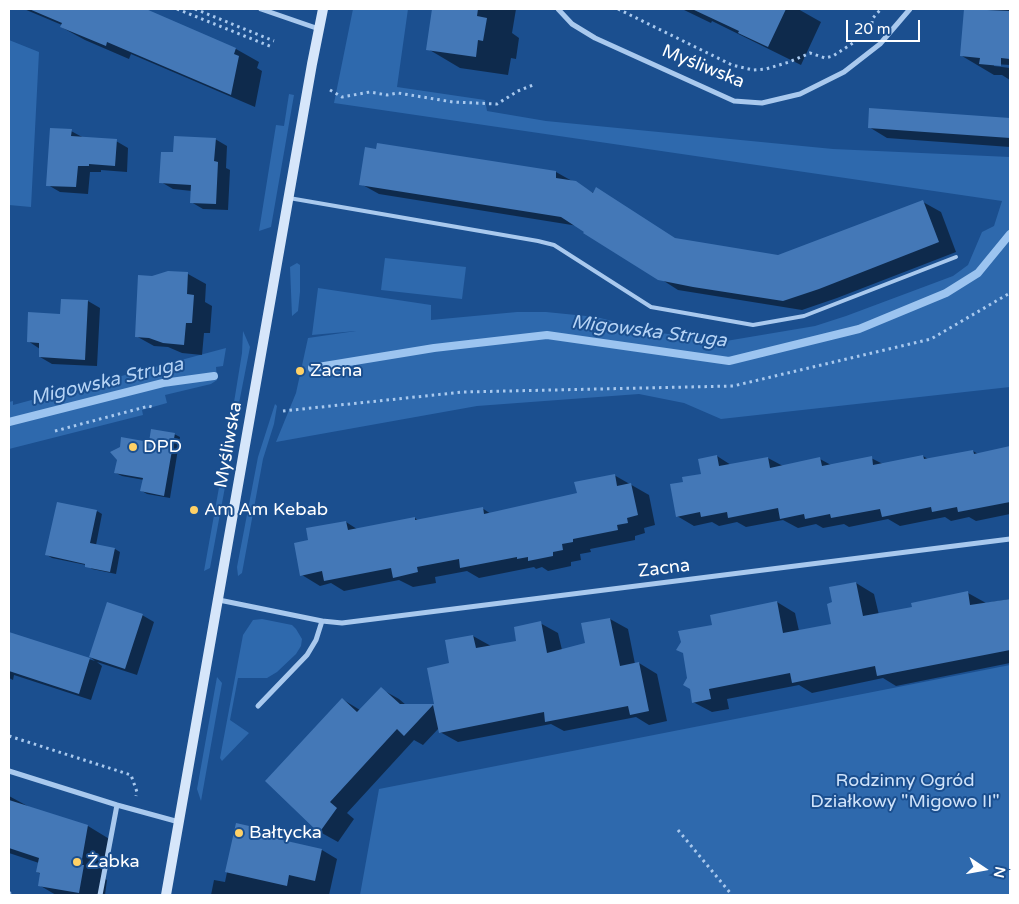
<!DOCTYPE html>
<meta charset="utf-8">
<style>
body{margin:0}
#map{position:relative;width:1019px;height:904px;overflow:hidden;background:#1b4f8f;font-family:"Varela Round",sans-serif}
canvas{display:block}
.frame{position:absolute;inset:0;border:10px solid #fff;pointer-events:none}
.north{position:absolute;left:959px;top:844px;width:50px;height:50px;-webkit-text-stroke:4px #1b4f8f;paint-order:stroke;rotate:102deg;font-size:14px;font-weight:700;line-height:20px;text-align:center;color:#fff}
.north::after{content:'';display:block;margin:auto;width:18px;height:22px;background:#fff;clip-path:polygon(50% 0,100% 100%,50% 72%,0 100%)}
.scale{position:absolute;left:846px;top:20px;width:74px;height:22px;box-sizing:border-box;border:2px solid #fff;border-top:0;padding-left:6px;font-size:15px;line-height:18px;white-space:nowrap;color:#fff;-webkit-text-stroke:4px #1b4f8f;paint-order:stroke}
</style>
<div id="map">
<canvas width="1019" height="904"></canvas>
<div class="frame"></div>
<div class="north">N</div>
<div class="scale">20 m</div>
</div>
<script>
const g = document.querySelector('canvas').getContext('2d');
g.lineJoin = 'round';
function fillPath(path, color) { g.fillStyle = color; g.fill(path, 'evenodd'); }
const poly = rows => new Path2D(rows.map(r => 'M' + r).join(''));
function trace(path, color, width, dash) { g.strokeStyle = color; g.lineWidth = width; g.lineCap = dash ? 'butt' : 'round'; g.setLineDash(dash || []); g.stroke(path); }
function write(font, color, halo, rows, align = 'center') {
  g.font = font + ' "Varela Round",sans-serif'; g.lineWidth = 4; g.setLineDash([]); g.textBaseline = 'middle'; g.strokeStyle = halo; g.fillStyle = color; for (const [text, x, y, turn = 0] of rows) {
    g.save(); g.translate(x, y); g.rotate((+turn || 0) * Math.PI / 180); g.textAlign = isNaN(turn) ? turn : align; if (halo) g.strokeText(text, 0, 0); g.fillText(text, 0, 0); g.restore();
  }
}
fillPath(poly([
 [353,9,408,9,397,87,485,100,487,111,546,121,833,149,1010,157,1010,387,721,419,684,403,639,394,477,406,276,442,296,393,308,338,356,331,312,335,318,288,431,305,431,320,517,312,546,312,596,317,660,333,726,341,815,326,846,316,953,276,968,265,982,232,994,226,1002,201,334,103],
 [9,40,39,52,31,207,9,205],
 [289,94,294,95,271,227,259,231,276,125,284,126],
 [385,258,466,267,462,299,381,290],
 [297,263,300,265,300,292,298,311,292,316,290,267],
 [243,331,250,347,234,429,229,433,242,353],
 [226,348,223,366,216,367,217,380,211,384,165,395,167,403,142,410,143,415,9,449,9,402,13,401,13,405],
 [275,404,277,406,274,424,263,459,242,573,238,576,237,567,258,457],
 [225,454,230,460,210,568,204,571],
 [262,619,292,625,296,629,302,639,301,646,296,654,277,672,267,678,238,678,230,720,249,733,222,761,220,758,243,635,253,620],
 [1010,665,1010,895,360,895,379,789],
 [217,677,222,683,201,801,197,789]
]), '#2e69ad');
fillPath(poly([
 [24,9,142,9,236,49,259,62,257,68,262,71,255,107,131,54,129,59,85,40,61,27,62,25],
 [434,9,516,9,512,33,519,38,516,59,511,58,508,75,460,68,428,49],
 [682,9,798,9,821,22,801,65,712,21,711,23],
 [966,9,1010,9,1010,65,994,64,994,66,1010,68,1010,80,1002,75,994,75,962,56],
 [870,109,1010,120,1010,147,887,138,869,127],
 [71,131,84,138,116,141,128,148,127,172,101,170,101,172,90,172,88,194,60,192,48,185],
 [215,139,227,146,226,168,230,170,228,210,203,209,191,202,192,191,173,189,161,182],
 [378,144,556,172,677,240,779,257,923,202,941,212,956,252,837,298,802,310,678,290,578,226,379,194,361,184,377,151],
 [188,274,206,284,205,302,212,306,210,333,204,333,202,355,182,353,168,347,154,346,136,336,152,277],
 [88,301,100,308,97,366,52,364,40,357,40,349,28,341,61,315],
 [174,434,180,437,170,498,147,494,142,491,144,480,122,476,116,473,150,443],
 [1010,448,1010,514,976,521,969,517,951,521,945,517,900,526,888,519,849,527,844,524,823,528,816,524,798,528,783,520,746,527,737,522,719,526,712,522,694,526,677,516,685,483,702,475,717,456,731,465,768,458,783,466,820,459,831,465,871,458,883,464,923,456,928,459,973,451,978,454],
 [614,475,649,495,655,525,644,528,645,533,635,536,635,540,590,549,591,552,580,554,581,560,571,562,571,566,548,571,542,567,536,569,534,567,479,578,467,571,435,577,436,583,413,587,399,580,344,591,331,583,320,586,302,575,310,541,346,522,357,529,415,518,419,521,482,508,491,514,578,494],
 [97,511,102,514,96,545,115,549,120,552,116,574,92,569,86,565,52,558,47,555],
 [856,583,874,594,879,615,914,608,968,593,986,603,1010,599,1010,663,896,686,883,678,812,693,799,685,727,699,729,709,712,712,693,702,713,626,777,602,795,613,799,631,833,625,834,603],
 [142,615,154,622,137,675,97,662,102,666,91,700,14,675,13,680,9,678,9,633,95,661,90,657],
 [610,619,628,629,635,664,639,663,657,674,667,721,649,725,636,717,564,731,551,724,458,742,440,732,439,728,423,745,414,740,347,813,354,819,338,842,320,832,267,781,342,699,360,710,381,689,399,699,406,705,435,705,451,664,446,641,473,636,491,646,517,642,540,623,558,633,562,650,586,644],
 [9,796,33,809,88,826,111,840,105,879,107,880,105,895,56,895,39,885,41,874,37,872,39,863,9,853],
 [237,824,257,829,272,838,322,850,337,859,329,895,211,895,214,880,225,882]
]), '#0007');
trace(poly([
 [312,368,434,348,547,335,729,361,859,329,946,293,978,273,1010,234],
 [9,422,163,383,214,376]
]), '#9cc4f0', 8);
fillPath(poly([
 [29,9,146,9,236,48,234,54,239,56,231,95,107,42,106,46,60,27,62,23],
 [432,9,478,9,477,16,487,18,483,41,478,40,476,57,426,50],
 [692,9,786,9,768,47,738,33,739,31],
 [964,9,1010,11,1010,59,1001,58,1001,66,979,64,980,58,960,56],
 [869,108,1010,118,1010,138,868,128],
 [50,128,72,129,71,136,117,139,115,166,89,164,89,166,78,166,76,187,46,186],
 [174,136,216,138,214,161,218,162,216,204,190,203,191,185,159,183,161,152,173,152],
 [377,143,556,171,556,178,576,181,593,193,596,187,675,238,778,255,923,200,939,242,819,289,783,301,693,287,658,280,583,233,584,232,561,217,359,185,365,147,376,149],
 [168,271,188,272,187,294,194,295,192,323,186,323,184,345,163,343,149,338,135,337,138,275,152,276],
 [61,299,88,300,85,360,39,357,39,343,27,342,28,312,60,314],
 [151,429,175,433,164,496,140,491,143,478,114,473,117,460,110,452,120,447,121,437,149,442],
 [1010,446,1010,502,958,512,957,507,932,512,931,507,882,517,880,509,831,518,830,514,805,519,804,514,780,519,778,508,728,518,727,512,701,517,700,512,676,517,670,484,683,482,682,477,701,474,698,459,717,455,719,466,768,457,770,468,820,457,822,466,872,456,873,465,923,455,924,459,973,450,974,454],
 [615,474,617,486,631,483,638,515,627,518,628,523,617,525,618,530,573,539,573,542,562,544,563,550,553,552,553,556,528,561,528,557,517,559,517,557,460,568,459,559,417,567,418,572,393,578,391,568,324,581,322,571,300,576,294,543,308,540,306,528,346,521,348,530,415,517,415,520,483,507,484,514,577,493,574,482],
 [57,502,97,510,90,543,115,548,110,572,85,567,85,564,45,555],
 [856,582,863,616,912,607,911,603,968,591,970,605,1010,599,1010,650,877,676,875,666,792,683,790,673,709,689,711,699,692,703,690,689,683,685,687,678,683,653,676,650,681,642,678,631,712,625,710,615,777,601,783,633,831,624,827,604,832,602,829,587],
 [107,602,143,614,125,669,89,657],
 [610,618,620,666,639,662,649,711,630,715,628,706,545,722,544,712,439,733,433,705,404,736,397,729,330,802,337,808,319,833,265,781,342,698,357,712,381,687,400,704,434,704,427,668,449,663,445,640,473,635,476,648,516,641,514,627,541,621,547,653,585,643,581,623],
 [9,632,90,658,79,694,9,671],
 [9,800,88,825,81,865,84,865,79,893,38,886,40,873,36,872,39,858,9,848],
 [236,823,258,828,256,834,322,849,315,881,289,875,287,886,225,872]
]), '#4478b7');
trace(poly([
 [177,9,272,47],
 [195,9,274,41],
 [618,9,732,65,753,70,766,69,789,62,810,53,825,58,833,56,853,43],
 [872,30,872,19,881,9],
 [330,90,342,97,370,92,387,95,398,93,453,102,497,104,518,91,533,85],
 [283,411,463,392,733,386,931,339,1010,293],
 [55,431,149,406,155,408],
 [9,736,131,775,137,792,136,796],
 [678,830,732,895],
 [9,892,11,895]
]), '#a9c9ee', 3, [2.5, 4]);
trace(poly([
 [289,198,538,241,554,245,651,307,753,325,804,316,956,257]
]), '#a9c9ee', 4);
trace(poly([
 [261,9,319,29],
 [558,9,572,24,595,38,734,101,762,103,800,94,844,72,880,44,910,9],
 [219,600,322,621,342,623,1010,539],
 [258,706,307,655,316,640,322,621],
 [9,771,117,805,179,822],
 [100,895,117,805]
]), '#a9c9ee', 5);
trace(poly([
 [166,895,312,64,323,9]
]), '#d6e6fa', 10);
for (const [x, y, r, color] of [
 [300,371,5,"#ffd166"],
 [133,447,5,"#ffd166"],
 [194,510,5,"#ffd166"],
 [239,833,5,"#ffd166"],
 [77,862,5,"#ffd166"]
]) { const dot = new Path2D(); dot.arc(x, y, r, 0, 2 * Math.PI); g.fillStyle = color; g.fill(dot); trace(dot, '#1b4f8f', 2); }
write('18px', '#fff', '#1b4f8f', [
 ["Myśliwska",703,67,22],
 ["Myśliwska",229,445,-80],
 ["Zacna",664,569,-7]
]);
write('18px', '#fff', '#1b4f8f', [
 ["Zacna",310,371],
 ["DPD",143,447],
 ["Am Am Kebab",204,510],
 ["Bałtycka",249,833],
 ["Żabka",87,862]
], 'left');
write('18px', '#cfe3fa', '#1b4f8f', [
 ["Rodzinny Ogród",905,781],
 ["Działkowy \"Migowo II\"",905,802]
]);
write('italic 19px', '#b5d3f5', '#1b4f8f', [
 ["Migowska Struga",649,332,7],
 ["Migowska Struga",107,382,-13]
]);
</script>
